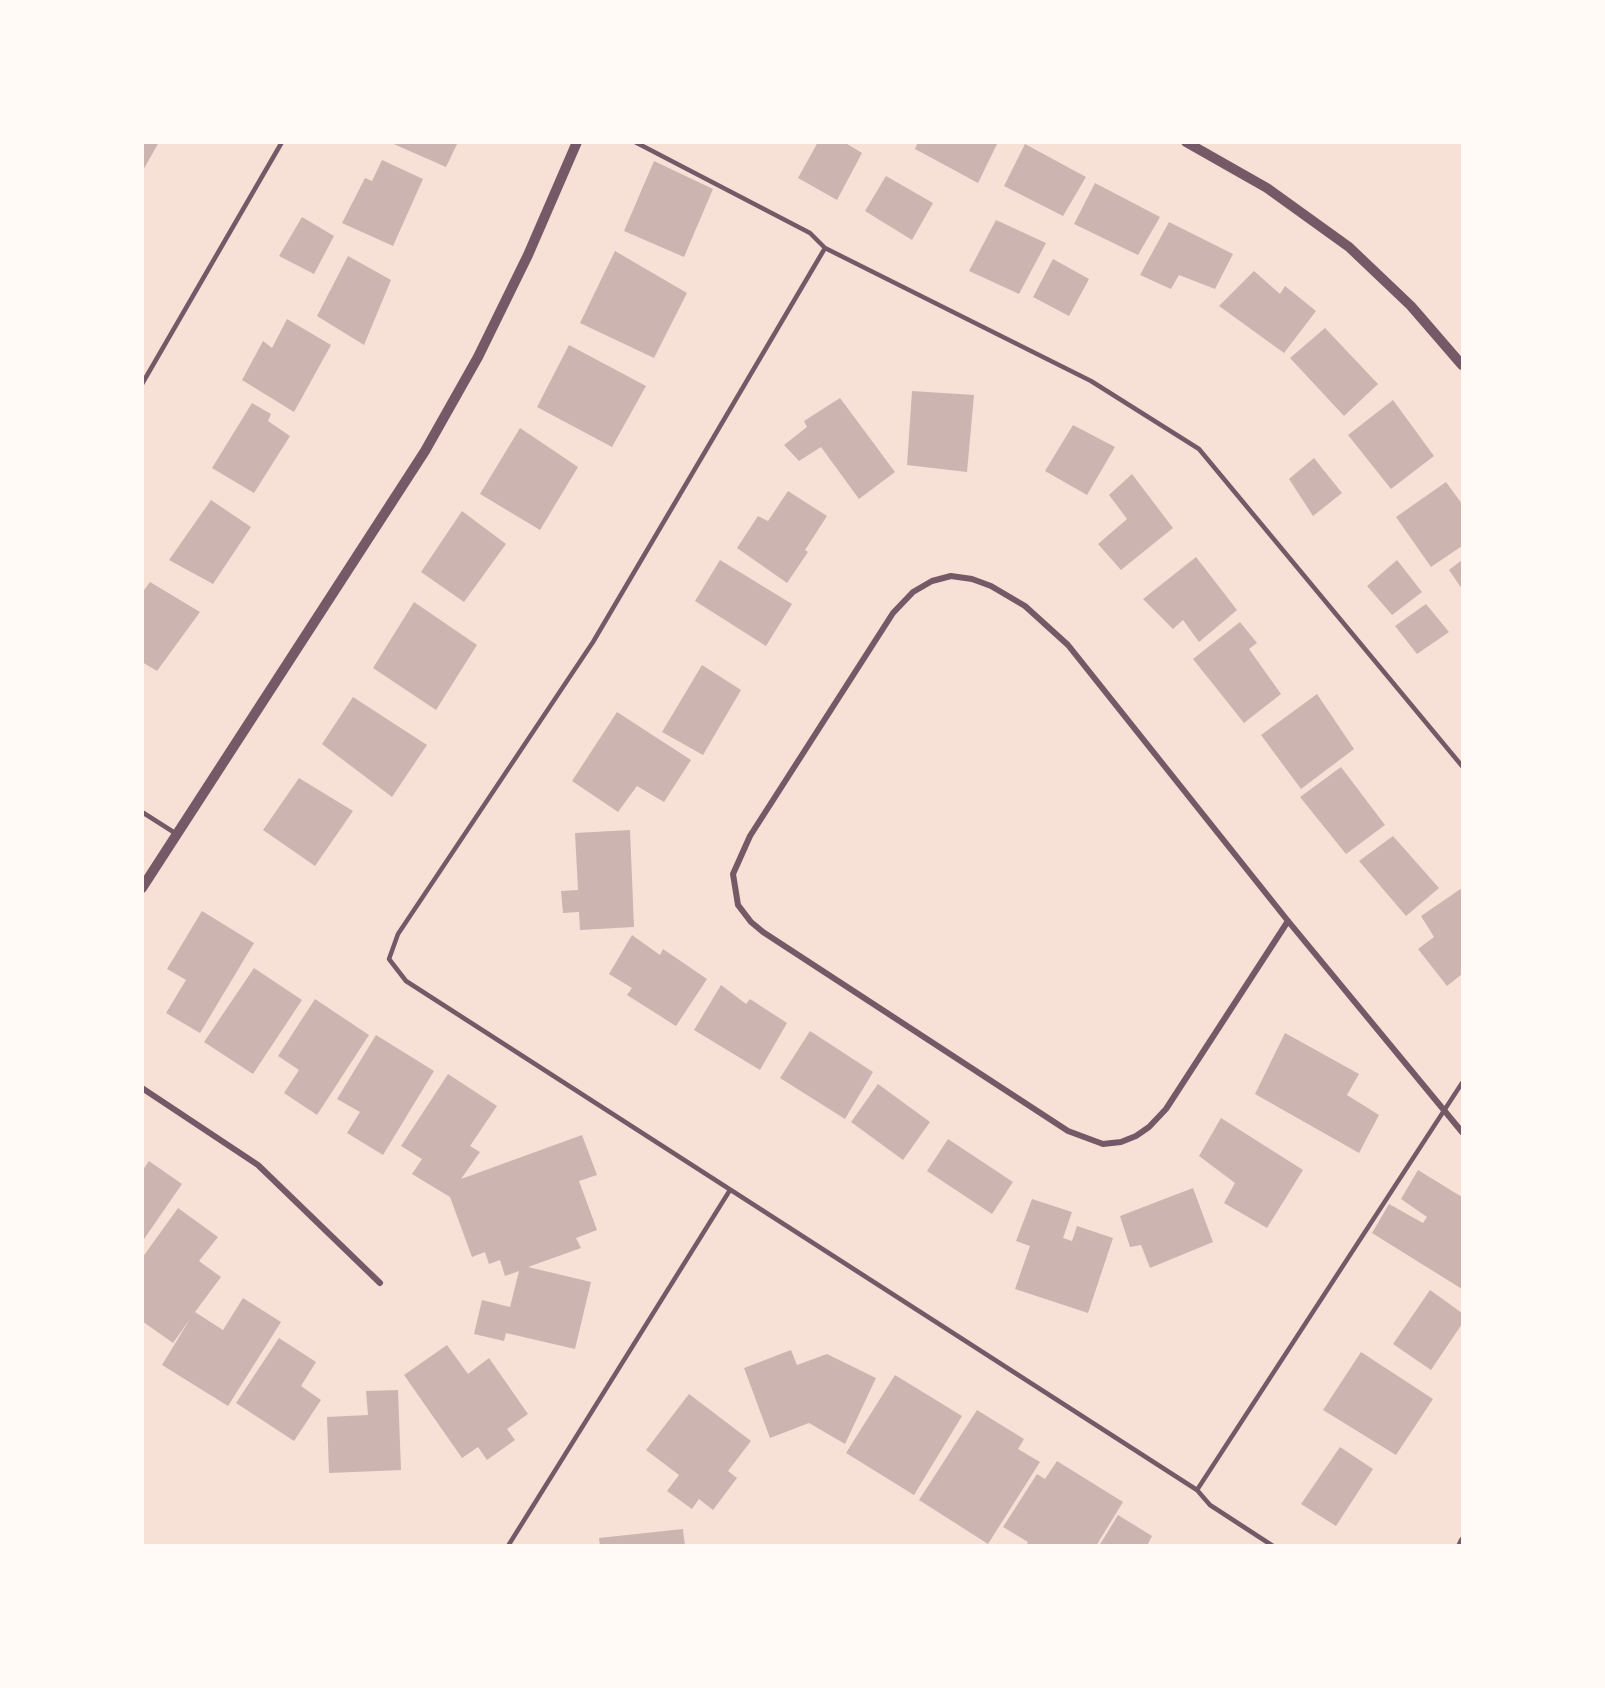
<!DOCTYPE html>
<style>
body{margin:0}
#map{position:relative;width:1605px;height:1688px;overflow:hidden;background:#f7e1d7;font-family:Signika,sans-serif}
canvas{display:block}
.frame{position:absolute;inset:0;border:144px solid #fffaf5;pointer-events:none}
</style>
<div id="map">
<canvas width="1605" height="1688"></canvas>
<div class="frame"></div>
</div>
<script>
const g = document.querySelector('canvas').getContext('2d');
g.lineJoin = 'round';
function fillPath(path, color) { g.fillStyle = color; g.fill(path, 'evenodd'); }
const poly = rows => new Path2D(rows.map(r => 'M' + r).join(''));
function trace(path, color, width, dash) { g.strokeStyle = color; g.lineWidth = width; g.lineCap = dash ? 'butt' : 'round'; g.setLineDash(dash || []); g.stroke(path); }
fillPath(poly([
 [142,142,159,142,142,172],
 [389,142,458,142,446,167],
 [818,142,844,142,862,153,837,200,798,178],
 [918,142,998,142,978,183,915,149],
 [1025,144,1086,177,1063,216,1004,186],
 [382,160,423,179,393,246,342,223,365,178,372,181],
 [654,161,713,189,684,257,624,231],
 [886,176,933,203,912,240,865,211],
 [1095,183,1160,217,1138,255,1074,224],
 [302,217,334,236,314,274,279,256],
 [996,220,1046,243,1019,294,969,271],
 [1169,222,1233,254,1215,289,1179,275,1171,289,1140,275],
 [615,251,687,293,654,358,580,323],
 [348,256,391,280,364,345,317,316],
 [1053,259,1089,279,1069,316,1033,297],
 [1254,271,1280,294,1285,286,1316,311,1284,353,1219,306],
 [287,319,331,345,294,412,242,380,263,341,272,348],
 [1325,328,1378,384,1344,416,1290,358],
 [569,345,646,386,612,447,537,407],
 [912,391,974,395,967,472,907,465],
 [840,398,895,472,859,499,821,447,799,461,784,445,807,427,804,421],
 [1393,400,1434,456,1391,489,1348,435],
 [252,403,271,414,268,421,290,436,254,493,212,468],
 [1073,425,1115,447,1087,495,1045,471],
 [520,428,578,467,540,530,480,494],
 [1314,458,1342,493,1313,516,1289,479],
 [1132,474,1173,528,1121,570,1098,544,1127,519,1109,495],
 [1446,482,1462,504,1462,546,1431,567,1396,517],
 [788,491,827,516,805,550,808,552,787,583,737,548,758,516,768,521],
 [211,500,251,527,213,584,169,560],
 [462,511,506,544,464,602,421,572],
 [1196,557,1237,610,1199,642,1183,620,1173,629,1143,599],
 [720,560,792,604,766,646,695,601],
 [1397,560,1422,592,1392,615,1367,586],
 [1462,560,1462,589,1449,570],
 [150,582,200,612,157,671,142,662,142,593],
 [414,602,477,645,436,710,373,668],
 [1426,604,1449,632,1417,654,1395,626],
 [1240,622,1257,643,1249,649,1281,694,1244,723,1193,659],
 [702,665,741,690,703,755,662,732],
 [1317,694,1354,749,1301,789,1261,735],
 [353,697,427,745,392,797,322,744],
 [617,712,691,760,664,802,637,786,618,812,572,781],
 [1341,767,1385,825,1346,854,1300,797],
 [299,778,353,811,315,866,263,830],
 [630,830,634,927,580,930,579,912,563,913,561,891,578,890,575,833],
 [1393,836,1439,888,1406,916,1359,861],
 [1462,888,1462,974,1447,986,1418,949,1434,937,1421,916],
 [202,911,254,943,200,1033,166,1013,186,980,167,969],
 [632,935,660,955,663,949,707,979,676,1026,627,995,632,988,609,974],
 [254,968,302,1000,253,1074,204,1042],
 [721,985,746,1004,750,999,787,1023,760,1070,694,1030],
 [315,999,369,1035,317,1115,284,1093,299,1070,278,1056],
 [810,1031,873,1072,845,1119,780,1078],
 [1285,1033,1359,1074,1347,1095,1379,1115,1359,1153,1255,1094],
 [376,1035,434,1071,383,1155,347,1133,360,1112,337,1099],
 [448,1074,497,1106,470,1146,480,1152,461,1179,582,1135,597,1175,579,1181,597,1230,576,1238,581,1248,528,1267,591,1282,575,1349,506,1333,504,1341,474,1334,482,1300,510,1307,519,1271,505,1276,500,1260,489,1264,485,1252,472,1257,450,1197,412,1174,422,1159,401,1146],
 [878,1084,930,1122,903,1160,851,1122],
 [1221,1118,1303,1170,1267,1228,1224,1203,1235,1183,1199,1156],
 [948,1139,1013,1182,992,1214,927,1171],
 [149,1161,182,1184,142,1242,142,1171],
 [1418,1170,1462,1197,1462,1289,1372,1233,1389,1204,1423,1223,1427,1217,1401,1199],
 [1193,1188,1213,1242,1150,1268,1141,1245,1130,1247,1120,1216],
 [1032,1199,1072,1212,1063,1238,1072,1241,1077,1226,1113,1238,1088,1313,1015,1289,1030,1246,1016,1241],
 [178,1208,218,1237,199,1261,221,1277,195,1312,223,1330,243,1298,281,1322,228,1406,162,1365,190,1319,173,1343,142,1321,142,1258],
 [1430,1290,1462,1313,1462,1324,1431,1370,1393,1344],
 [279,1338,316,1362,301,1386,321,1400,294,1441,236,1403],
 [447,1345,468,1374,489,1358,528,1414,507,1429,515,1440,487,1460,478,1447,462,1458,404,1375],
 [791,1350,797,1365,827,1354,876,1378,845,1444,809,1423,770,1438,744,1368],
 [1361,1352,1433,1399,1396,1455,1323,1410],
 [895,1375,962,1416,914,1495,846,1453],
 [398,1390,401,1470,329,1473,327,1417,368,1415,366,1391],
 [689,1394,751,1441,728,1471,737,1478,713,1510,699,1499,692,1509,667,1491,679,1475,646,1450],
 [977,1410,1024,1439,1018,1449,1040,1462,988,1544,919,1500],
 [1340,1447,1373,1469,1336,1526,1301,1504],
 [1057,1461,1123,1502,1096,1546,1026,1546,1028,1542,1003,1527,1037,1474,1045,1479],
 [1118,1515,1152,1536,1147,1546,1099,1546],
 [683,1529,685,1546,600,1546,599,1538]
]), '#ccb4b1');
trace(poly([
 [635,142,810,233,825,248,1091,381,1199,449,1462,766],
 [825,248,593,642,398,934,389,959,406,981,1197,1490,1210,1505,1273,1546],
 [142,384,282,142],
 [142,812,175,833],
 [1197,1490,1462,1083],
 [508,1546,730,1190]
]), '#755966', 4.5);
trace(poly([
 [1288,921,1166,1109,1149,1127,1136,1136,1121,1142,1103,1144,1068,1131,763,932,751,922,738,905,733,874,750,836,893,613,913,592,932,581,951,576,972,579,991,586,1025,606,1068,645,1288,921,1462,1132],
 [142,1088,258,1165,380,1283],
 [1459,1546,1462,1540]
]), '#755966', 6);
trace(poly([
 [1186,142,1267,188,1349,247,1411,306,1462,365],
 [142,888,425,451,478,357,528,255,577,142]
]), '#755966', 10);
</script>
